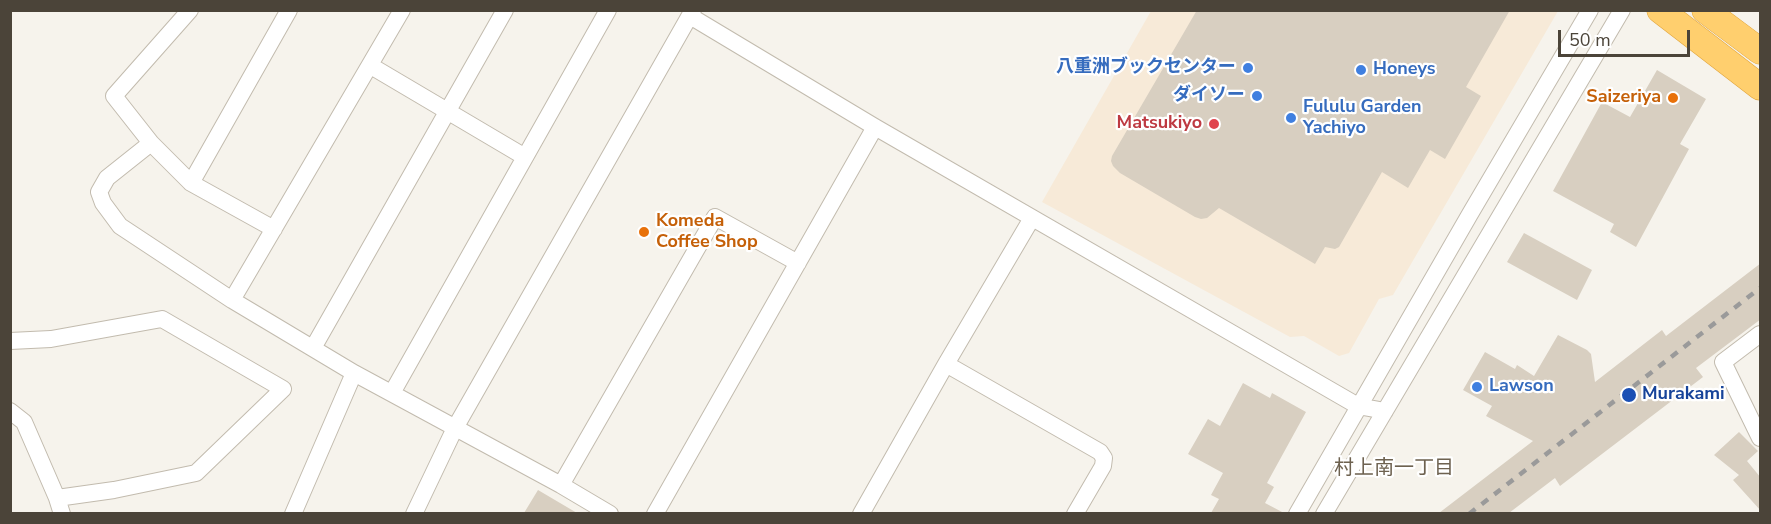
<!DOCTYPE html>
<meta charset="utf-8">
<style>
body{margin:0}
#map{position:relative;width:1771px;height:524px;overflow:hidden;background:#f6f3ec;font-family:"Nunito Sans",sans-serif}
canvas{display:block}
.frame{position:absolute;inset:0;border:12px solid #4b4439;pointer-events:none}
.scale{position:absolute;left:1558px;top:30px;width:132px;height:27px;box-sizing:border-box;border:3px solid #4b4439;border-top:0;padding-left:8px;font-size:18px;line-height:21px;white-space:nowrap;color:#4b4439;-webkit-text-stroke:4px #fff;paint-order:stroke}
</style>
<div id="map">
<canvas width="1771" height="524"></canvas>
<div class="frame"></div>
<div class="scale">50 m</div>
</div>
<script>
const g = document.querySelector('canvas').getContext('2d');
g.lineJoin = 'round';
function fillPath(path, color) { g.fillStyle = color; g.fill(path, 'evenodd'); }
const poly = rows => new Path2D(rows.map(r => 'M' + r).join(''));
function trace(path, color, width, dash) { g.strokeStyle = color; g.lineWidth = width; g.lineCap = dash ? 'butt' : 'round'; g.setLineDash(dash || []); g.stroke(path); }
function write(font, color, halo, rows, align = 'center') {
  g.font = font + ' "Nunito Sans","Noto Sans JP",sans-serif'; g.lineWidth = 4.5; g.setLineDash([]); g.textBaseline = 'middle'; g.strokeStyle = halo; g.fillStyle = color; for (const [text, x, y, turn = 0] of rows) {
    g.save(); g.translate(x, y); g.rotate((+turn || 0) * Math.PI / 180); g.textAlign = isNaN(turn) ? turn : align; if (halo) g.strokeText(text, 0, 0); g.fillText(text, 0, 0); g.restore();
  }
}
fillPath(poly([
 [1151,11,1558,11,1393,295,1379,299,1349,353,1339,356,1304,336,1290,337,1042,202]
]), '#f7ead8');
fillPath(poly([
 [1197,10,1510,10,1466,87,1481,96,1445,159,1430,150,1408,188,1382,172,1339,247,1335,249,1325,247,1315,264,1219,208,1207,218,1201,219,1195,217,1120,173,1113,166,1111,161,1112,156],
 [1657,70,1706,99,1680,144,1689,149,1636,247,1610,232,1614,224,1553,191,1602,102,1630,117],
 [1524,233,1592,270,1577,300,1507,262],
 [1761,263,1761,319,1696,368,1703,377,1560,486,1555,478,1509,513,1439,513,1533,441,1486,416,1492,406,1463,390,1485,352,1515,369,1517,365,1534,376,1558,335,1587,350,1591,354,1595,382,1662,330,1666,336],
 [1243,383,1270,398,1272,393,1306,412,1267,483,1274,487,1265,503,1284,513,1211,513,1219,499,1211,495,1223,473,1188,454,1208,419,1220,426],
 [1739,432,1758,451,1747,461,1761,478,1761,511,1733,480,1739,475,1714,455],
 [538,490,577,513,524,513]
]), '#d8cfc1');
const minor = poly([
 [190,10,114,96,151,143,191,183,274,229],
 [690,16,875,127,1358,406,1385,411],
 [371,66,525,157],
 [151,143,107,178,99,192,103,203,120,226,232,300,354,373,561,485,610,514],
 [191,183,289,10],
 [232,300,402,10],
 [1760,334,1723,362,1760,438],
 [10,341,51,339,162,319,283,389,196,473,114,490,57,498],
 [313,348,505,10],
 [946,364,1100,452,1104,458,1103,466,1075,514],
 [392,393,608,10],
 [10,411,24,422,57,498,62,514],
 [561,485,715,217,798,263],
 [293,514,354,373],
 [414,514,455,428,693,10],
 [655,514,875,127],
 [861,514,946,364,1032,218],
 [1297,514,1470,214,1590,10],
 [1324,514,1622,10]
]);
const highway = poly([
 [1660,10,1760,87],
 [1705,10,1760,51]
]);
trace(minor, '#c2bbae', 18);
trace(highway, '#e0a43c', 27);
trace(minor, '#fff', 16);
trace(highway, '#ffcf6e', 26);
trace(poly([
 [1469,514,1760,288]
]), '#9a9a9a', 4.5, [8, 8]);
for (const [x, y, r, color] of [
 [1248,68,6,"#3f7fe0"],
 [1361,70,6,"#3f7fe0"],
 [1257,96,6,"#3f7fe0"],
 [1673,98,6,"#e8710a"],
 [1291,118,6,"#3f7fe0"],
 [1214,124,6,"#e0444e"],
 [644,232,6,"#e8710a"],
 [1477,387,6,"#3f7fe0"],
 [1629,395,8,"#1a4fb4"]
]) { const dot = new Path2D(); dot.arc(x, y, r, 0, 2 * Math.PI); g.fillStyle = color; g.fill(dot); trace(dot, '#fff', 2); }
write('bold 18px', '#366cbe', '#fff', [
 ["八重洲ブックセンター",1236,68,"right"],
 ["Honeys",1373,70],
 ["ダイソー",1245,96,"right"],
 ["Fululu Garden",1303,108],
 ["Yachiyo",1303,129],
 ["Lawson",1489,387]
], 'left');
write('bold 18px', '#c56008', '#fff', [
 ["Saizeriya",1661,98],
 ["Komeda",656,222,"left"],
 ["Coffee Shop",656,243,"left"]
], 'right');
write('bold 18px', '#be3a42', '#fff', [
 ["Matsukiyo",1202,124]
], 'right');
write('bold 18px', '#164399', '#fff', [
 ["Murakami",1642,395]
], 'left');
write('20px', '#6e6250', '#fff', [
 ["村上南一丁目",1394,469]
]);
</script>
